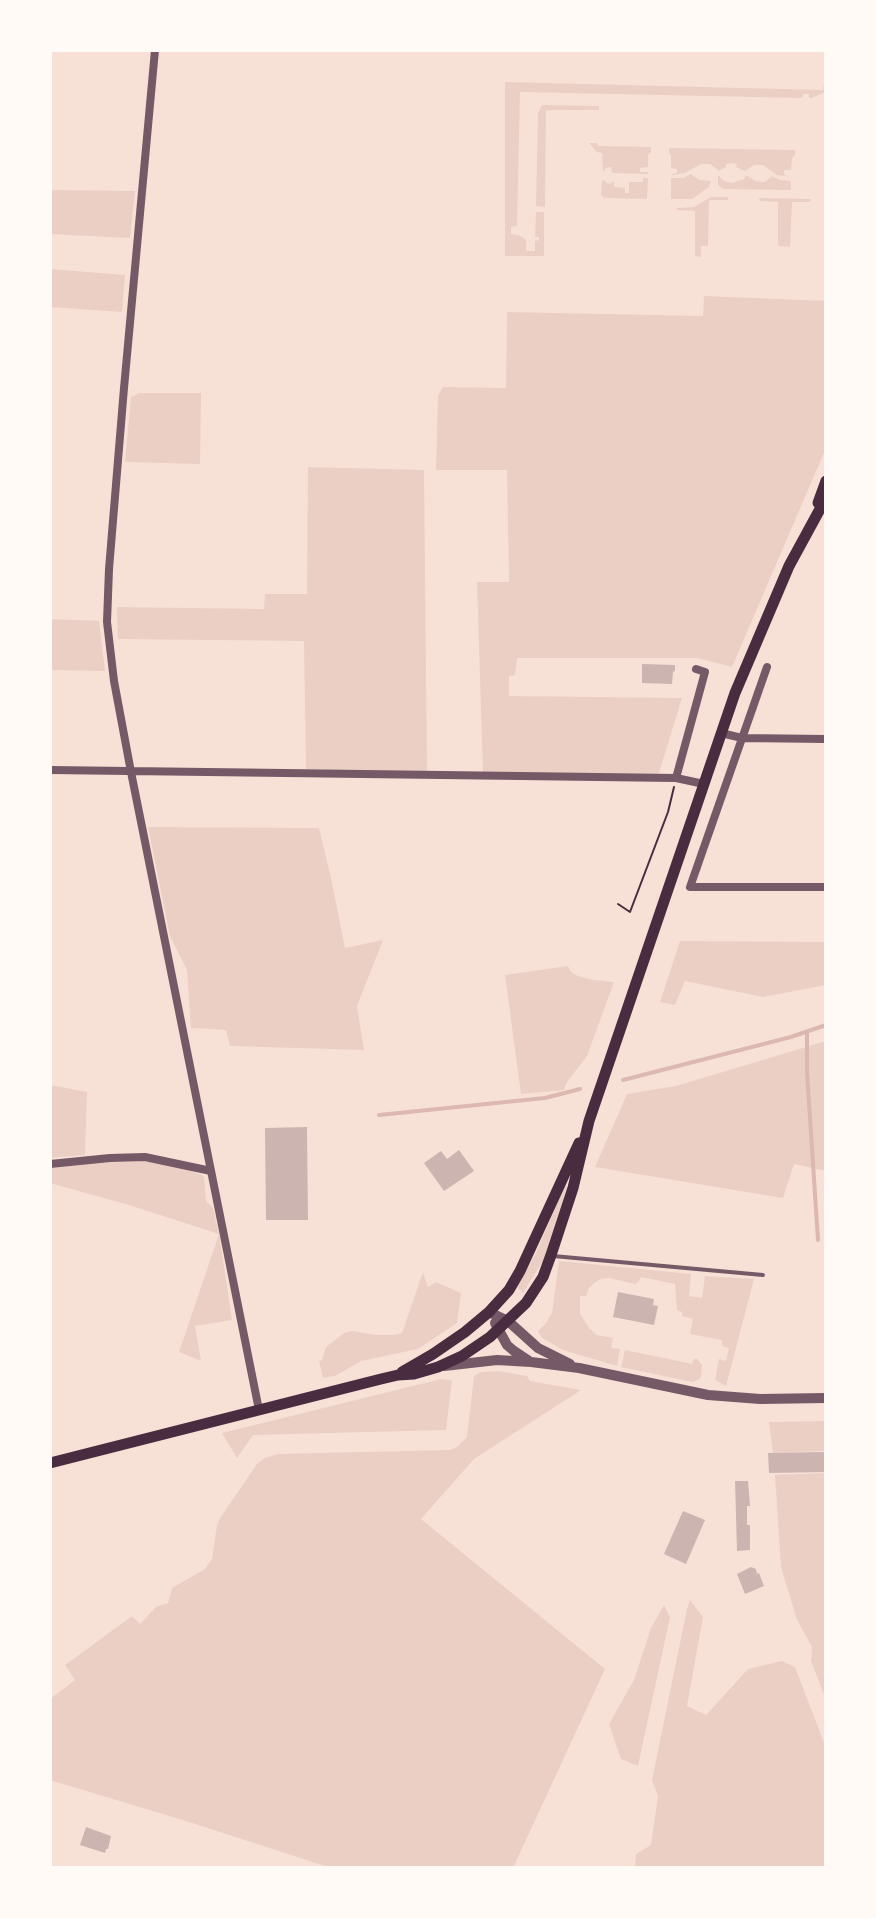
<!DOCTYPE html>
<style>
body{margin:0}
#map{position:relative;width:876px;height:1918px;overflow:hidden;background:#f7e1d7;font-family:"Source Sans 3",sans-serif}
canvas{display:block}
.frame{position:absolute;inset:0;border:52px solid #fffaf5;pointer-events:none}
</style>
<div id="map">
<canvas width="876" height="1918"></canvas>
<div class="frame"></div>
</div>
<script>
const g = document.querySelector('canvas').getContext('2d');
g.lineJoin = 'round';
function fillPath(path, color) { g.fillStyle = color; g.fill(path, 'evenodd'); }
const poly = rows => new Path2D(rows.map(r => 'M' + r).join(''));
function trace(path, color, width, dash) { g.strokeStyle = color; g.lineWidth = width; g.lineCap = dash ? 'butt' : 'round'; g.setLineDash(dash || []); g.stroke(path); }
fillPath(poly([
 [505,82,823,90,824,84,826,84,826,92,811,98,809,98,809,94,803,94,802,98,520,92,517,226,511,227,511,234,518,235,524,238,526,241,526,251,535,251,535,241,539,240,539,237,535,237,536,212,544,212,544,256,505,256],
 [542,105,599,106,599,110,546,110,545,207,536,206,538,113],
 [589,143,597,143,598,146,651,147,651,152,648,155,648,167,640,168,640,172,648,172,648,174,612,173,611,167,606,168,603,172,602,153,597,152],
 [669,148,795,150,795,155,792,158,791,170,784,170,784,175,791,177,777,175,763,165,754,165,745,171,736,167,737,164,731,163,726,164,726,167,719,171,710,164,701,164,685,173,673,175,671,174,677,173,677,169,671,168,671,155,669,153],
 [691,174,699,180,711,181,709,187,692,199,671,199,671,178,683,178],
 [718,175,724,181,732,183,744,179,746,175,757,182,758,180,760,182,765,182,772,176,780,180,791,181,791,190,723,189,718,185],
 [643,178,648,178,647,199,605,198,601,195,602,181,603,180,609,184,614,181,614,187,625,188,625,193,629,193,629,182,643,182],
 [50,190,135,191,130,238,50,234],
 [711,197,728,197,728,200,709,200,708,246,701,246,701,257,695,256,695,211,677,210,677,208,694,207],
 [759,198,811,199,810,202,792,202,790,247,778,246,778,202,760,201],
 [50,269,125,275,122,312,50,307],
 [704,296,826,301,826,448,732,667,698,658,517,658,515,675,509,676,509,696,682,698,658,776,483,773,477,582,509,582,507,470,436,470,438,396,443,387,506,388,507,312,703,316],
 [139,393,201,393,200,464,125,462,131,397],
 [308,467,424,470,427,771,366,772,306,769,304,641,118,639,117,607,264,609,265,594,307,594],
 [50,619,99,621,105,671,50,670],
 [148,827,319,828,331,878,345,948,383,940,357,1006,364,1050,230,1046,226,1030,191,1028,187,970,170,936],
 [680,941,826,942,826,985,763,997,685,981,675,1005,660,1002],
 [568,966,571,972,578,976,593,980,614,982,587,1056,567,1082,564,1090,521,1094,505,975],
 [826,1041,826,1171,794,1164,783,1198,595,1167,627,1094,676,1086],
 [50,1085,87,1092,85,1155,50,1158],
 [142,1161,178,1166,204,1176,206,1201,213,1208,219,1234,232,1320,195,1326,201,1361,179,1352,219,1234,129,1205,50,1183,50,1168,96,1162],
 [567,1186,544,1259,523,1293,517,1287,536,1253,564,1187],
 [559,1261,691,1274,689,1296,702,1298,705,1276,754,1279,726,1386,715,1380,719,1359,726,1361,729,1348,722,1346,722,1340,690,1334,693,1319,682,1316,682,1312,677,1310,675,1284,641,1277,639,1281,635,1284,609,1278,601,1279,594,1283,589,1288,586,1296,580,1296,580,1314,590,1329,597,1335,613,1338,611,1348,620,1349,617,1366,563,1350,542,1338,538,1331,546,1323,552,1313],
 [423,1272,428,1287,436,1282,461,1293,457,1323,418,1349,361,1361,335,1376,323,1378,319,1361,322,1360,326,1347,344,1333,353,1331,376,1335,394,1335,402,1333],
 [625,1350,692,1364,694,1359,697,1359,702,1365,701,1377,698,1380,692,1382,621,1367],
 [498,1371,527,1376,530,1381,581,1390,474,1459,421,1519,605,1669,513,1868,331,1868,186,1821,50,1780,50,1699,75,1680,65,1665,132,1616,140,1624,156,1607,168,1603,172,1588,205,1569,212,1559,217,1525,220,1518,257,1464,265,1458,278,1454,450,1450,457,1447,467,1437,474,1376,481,1372],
 [441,1379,452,1380,446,1430,253,1435,237,1458,222,1433],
 [826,1421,826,1451,773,1453,769,1422],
 [826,1473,826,1700,811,1661,812,1647,797,1620,781,1567,775,1475],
 [690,1600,703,1617,687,1706,706,1715,748,1669,782,1661,795,1667,826,1748,826,1868,635,1868,636,1854,651,1845,658,1796,652,1780,687,1609],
 [664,1605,670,1617,638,1766,621,1759,609,1724,634,1680,651,1628]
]), '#ebcfc5');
trace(poly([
 [807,1032,807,1072,818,1240],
 [623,1080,791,1037,826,1025],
 [379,1115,545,1098,580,1089]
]), '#dcb8b0', 4);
fillPath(poly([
 [642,664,675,665,675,671,673,672,672,684,642,683],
 [307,1127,308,1220,266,1220,265,1128],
 [459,1150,474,1171,444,1191,424,1163,441,1151,447,1159],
 [618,1292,654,1299,653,1305,658,1306,654,1325,613,1317],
 [826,1452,826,1472,769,1473,768,1453],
 [735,1481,748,1481,750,1506,747,1506,747,1525,750,1525,750,1550,737,1551],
 [683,1511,705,1520,686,1564,664,1554],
 [751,1567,756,1569,757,1574,759,1573,764,1586,745,1594,737,1574],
 [86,1827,111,1836,108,1849,106,1849,105,1853,80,1845]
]), '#ccb4b1');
trace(poly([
 [618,904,630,912,668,812,674,787]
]), '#4a2c40', 2);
trace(poly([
 [553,1256,763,1275]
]), '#755966', 4);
trace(poly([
 [155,50,124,388,109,569,107,622,114,681,131,772,259,1410],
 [767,667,690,887,826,887],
 [721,733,742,738,826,739],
 [50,770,676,778,704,784],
 [676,778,705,672,696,669],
 [50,1164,110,1158,145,1157,211,1171]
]), '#755966', 8);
trace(poly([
 [489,1312,508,1321,538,1348,570,1364],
 [495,1323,507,1345,514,1351,529,1361],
 [444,1366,497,1360,531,1362,579,1368,708,1395,760,1399,826,1398]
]), '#755966', 10);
trace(poly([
 [818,503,826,481],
 [402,1372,433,1354,465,1332,489,1312,509,1290,520,1271,579,1143],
 [50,1463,381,1379,398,1375,414,1374,438,1367,462,1356,490,1337,526,1303,543,1277,551,1255,573,1188,589,1121,735,693,789,566,826,498]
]), '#4a2c40', 11);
</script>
